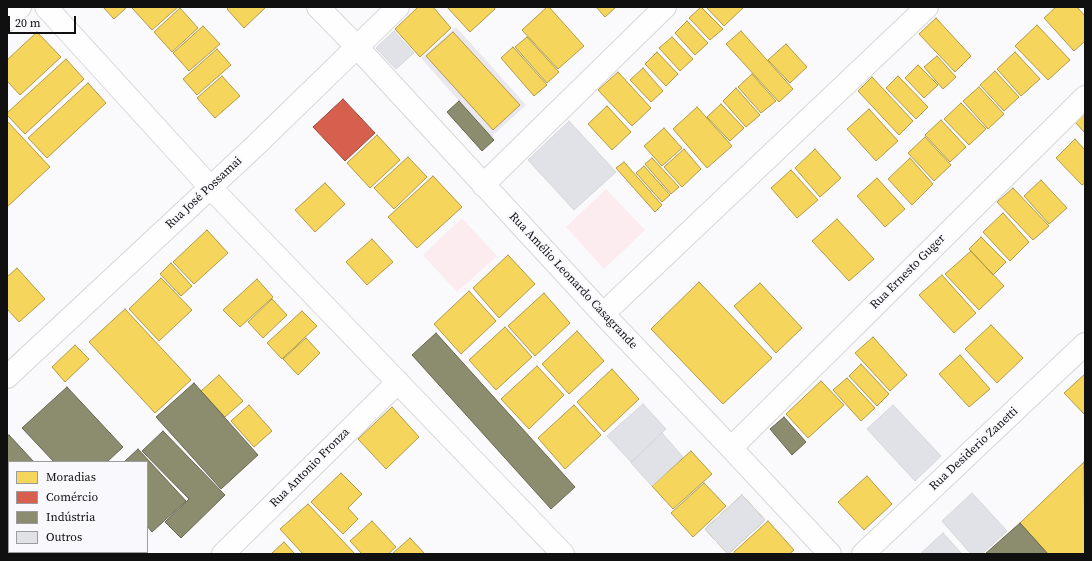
<!DOCTYPE html>
<meta charset="utf-8">
<style>
body{margin:0}
#map{position:relative;width:1092px;height:561px;overflow:hidden;background:#faf9fb;font-family:"Source Serif 4",serif}
canvas{display:block}
.frame{position:absolute;inset:0;border:8px solid #101011;pointer-events:none}
.legend{position:absolute;left:8px;top:461px;width:140px;height:92px;box-sizing:border-box;background:#f9f8fc;border:1px solid #9c9b9e;margin:0;padding:5px 7px;list-style:none;font-size:12px;color:#101011}
.legend li{display:flex;align-items:center;gap:8px;height:20px}
.legend b{width:20px;border:1px solid #9c9b9e}
.scale{position:absolute;left:8px;top:16px;width:68px;height:18px;box-sizing:border-box;border:2px solid #101011;border-top:0;padding-left:5px;font-size:12px;line-height:14px;white-space:nowrap;color:#101011;-webkit-text-stroke:3px #f9f8fc;paint-order:stroke}
</style>
<div id="map">
<canvas width="1092" height="561"></canvas>
<div class="frame"></div>
<ul class="legend">
<li><b style="height:11px;background:#f6d55c"></b>Moradias</li>
<li><b style="height:11px;background:#d6604d"></b>Comércio</li>
<li><b style="height:11px;background:#8c8c6e"></b>Indústria</li>
<li><b style="height:11px;background:#e0e2e8"></b>Outros</li>
</ul>
<div class="scale">20 m</div>
</div>
<script>
const g = document.querySelector('canvas').getContext('2d');
g.lineJoin = 'round';
function fillPath(path, color) { g.fillStyle = color; g.fill(path, 'evenodd'); }
const poly = rows => new Path2D(rows.map(r => 'M' + r).join(''));
function trace(path, color, width, dash) { g.strokeStyle = color; g.lineWidth = width; g.lineCap = dash ? 'butt' : 'round'; g.setLineDash(dash || []); g.stroke(path); }
function write(font, color, halo, rows, align = 'center') {
  g.font = font + ' "Source Serif 4",serif'; g.lineWidth = 4; g.setLineDash([]); g.textBaseline = 'middle'; g.strokeStyle = halo; g.fillStyle = color; for (const [text, x, y, turn = 0] of rows) {
    g.save(); g.translate(x, y); g.rotate((+turn || 0) * Math.PI / 180); g.textAlign = isNaN(turn) ? turn : align; if (halo) g.strokeText(text, 0, 0); g.fillText(text, 0, 0); g.restore();
  }
}
fillPath(poly([
 [456,27,526,105,491,137,421,58]
]), '#eae8ee');
fillPath(poly([
 [606,189,645,230,604,269,566,227],
 [462,218,497,256,457,292,423,255]
]), '#fcecf0');
const homes = poly([
 [103,7,127,7,114,19,103,7],
 [133,7,178,7,152,30,132,8,133,7],
 [229,7,266,7,244,28,227,9,229,7],
 [418,7,433,7,451,28,420,57,395,29,418,7],
 [447,7,494,7,495,9,470,32,447,7],
 [547,7,549,7,584,46,558,69,522,30,547,7],
 [596,7,616,7,605,17,596,7],
 [701,7,723,29,710,40,689,18,701,7],
 [706,7,744,7,724,26,706,7],
 [1056,7,1077,7,1085,16,1085,41,1074,51,1044,18,1056,7],
 [180,8,198,28,172,52,154,32,180,8],
 [936,18,971,56,955,72,919,34,936,18],
 [687,21,708,43,695,55,675,33,687,21],
 [1037,25,1070,60,1048,80,1015,46,1037,25],
 [203,26,220,44,189,71,173,53,203,26],
 [741,31,793,89,779,102,726,44,741,31],
 [37,32,61,57,20,95,7,81,7,60,37,32],
 [453,32,520,105,493,130,426,56,453,32],
 [527,37,559,72,547,83,515,47,527,37],
 [672,37,693,59,680,71,659,48,672,37],
 [786,44,807,67,790,83,768,60,786,44],
 [513,47,547,85,534,96,501,58,513,47],
 [217,49,231,65,197,95,183,79,217,49],
 [657,52,678,74,666,86,645,64,657,52],
 [1015,52,1040,79,1021,96,997,69,1015,52],
 [937,56,956,77,943,89,924,67,937,56],
 [66,59,84,79,25,134,7,115,7,113,66,59],
 [918,65,938,85,924,98,905,78,918,65],
 [643,68,663,91,651,102,630,80,643,68],
 [995,71,1019,97,1004,111,980,85,995,71],
 [618,72,651,108,632,126,598,90,618,72],
 [752,74,776,101,761,113,738,87,752,74],
 [222,76,240,96,215,118,197,98,222,76],
 [898,76,928,107,916,119,886,88,898,76],
 [872,77,913,121,899,135,858,91,872,77],
 [88,83,106,103,47,158,28,138,88,83],
 [979,87,1004,114,988,129,963,101,979,87],
 [736,88,760,115,746,127,723,101,736,88],
 [961,103,986,129,969,145,944,119,961,103],
 [721,104,744,128,730,141,707,117,721,104],
 [607,106,631,132,612,150,588,124,607,106],
 [697,107,732,146,707,168,673,129,697,107],
 [869,109,898,141,876,161,847,129,869,109],
 [1085,113,1085,133,1075,122,1085,113],
 [941,120,966,147,950,162,925,135,941,120],
 [7,121,50,167,7,207,7,121],
 [567,127,608,172,574,203,533,158,567,127],
 [664,128,682,148,662,166,644,146,664,128],
 [377,135,400,160,370,188,347,163,377,135],
 [925,137,951,165,934,181,908,153,925,137],
 [1075,139,1085,150,1085,183,1082,185,1056,158,1075,139],
 [684,149,701,169,682,187,664,167,684,149],
 [815,149,841,178,820,197,795,168,815,149],
 [408,157,427,177,394,209,374,188,408,157],
 [652,158,679,187,671,194,645,164,652,158],
 [910,158,933,184,912,205,888,179,910,158],
 [624,162,662,205,655,212,616,168,624,162],
 [644,166,670,195,662,202,636,173,644,166],
 [791,170,818,200,797,218,771,188,791,170],
 [433,176,462,207,417,248,388,217,433,176],
 [877,178,905,209,885,227,857,196,877,178],
 [1041,180,1067,208,1049,224,1024,196,1041,180],
 [325,183,345,204,315,232,295,210,325,183],
 [1013,188,1049,226,1033,240,997,202,1013,188],
 [1003,213,1029,242,1010,261,983,232,1003,213],
 [837,219,874,259,849,281,812,241,837,219],
 [207,230,228,253,194,284,173,262,207,230],
 [981,237,1006,262,993,275,969,249,981,237],
 [372,239,393,262,367,285,346,262,372,239],
 [971,251,1004,286,979,310,945,274,971,251],
 [508,255,535,284,499,318,473,288,508,255],
 [171,263,192,286,181,296,160,274,171,263],
 [17,268,45,299,19,322,7,309,7,277,17,268],
 [942,275,976,313,954,333,919,295,942,275],
 [161,278,192,310,159,341,129,309,161,278],
 [257,279,273,297,240,327,223,310,257,279],
 [699,282,772,358,723,404,651,329,699,282],
 [760,283,802,328,776,353,734,306,760,283],
 [469,291,496,321,461,354,434,324,469,291],
 [544,293,570,323,535,356,508,326,544,293],
 [272,299,287,315,263,338,248,322,272,299],
 [125,309,191,380,155,413,89,342,125,309],
 [302,311,317,326,282,359,267,343,302,311],
 [991,325,1023,358,997,383,965,349,991,325],
 [505,327,532,357,496,390,469,360,505,327],
 [577,331,604,361,569,394,542,364,577,331],
 [873,337,907,375,890,391,855,353,873,337],
 [306,338,320,353,298,375,283,359,306,338],
 [75,345,89,359,65,382,52,367,75,345],
 [960,355,990,389,969,407,939,374,960,355],
 [861,364,889,394,877,406,849,376,861,364],
 [537,366,564,395,529,429,501,399,537,366],
 [612,369,639,399,604,432,577,402,612,369],
 [1085,374,1085,415,1064,393,1085,374],
 [219,375,243,401,225,417,201,391,219,375],
 [847,378,875,408,861,421,833,390,847,378],
 [821,381,844,405,808,438,786,414,821,381],
 [249,405,272,431,254,447,231,421,249,405],
 [574,405,601,435,565,469,538,438,574,405],
 [392,407,419,437,386,469,358,439,392,407],
 [691,451,712,474,673,509,652,486,691,451],
 [1084,462,1085,554,1048,554,1020,523,1084,462],
 [341,473,362,494,348,508,358,519,343,534,311,502,341,473],
 [867,476,892,504,864,530,838,502,867,476],
 [704,483,726,506,693,537,671,513,704,483],
 [742,495,765,520,728,554,705,529,742,495],
 [308,504,355,554,303,554,280,529,308,504],
 [372,521,396,547,388,554,362,554,350,541,372,521],
 [768,521,794,550,789,554,735,554,734,552,768,521],
 [410,538,425,554,392,554,410,538],
 [284,542,295,554,271,554,284,542],
 [35,552,58,552,60,554,33,554,35,552]
]);
fillPath(homes, '#f6d55c');
trace(homes, '#b19a46', 1);
const shops = poly([
 [343,99,375,133,345,161,313,127,343,99]
]);
fillPath(shops, '#d6604d');
trace(shops, '#9b483b', 1);
const industry = poly([
 [459,101,494,140,482,151,447,112,459,101],
 [436,333,575,487,551,509,412,355,436,333],
 [194,383,258,455,221,489,156,417,194,383],
 [67,387,123,447,107,462,54,462,22,428,67,387],
 [784,417,806,442,792,455,770,429,784,417],
 [163,431,225,495,181,538,165,522,189,499,142,451,163,431],
 [9,435,34,462,9,462,9,490,7,488,7,437,9,435],
 [138,449,186,501,152,532,147,526,147,462,124,462,138,449],
 [7,492,9,494,9,552,25,552,23,554,7,554,7,492],
 [1020,523,1048,554,985,554,1020,523]
]);
fillPath(industry, '#8c8c6e');
trace(industry, '#676752', 1);
const building = poly([
 [394,31,414,53,396,69,376,48,394,31],
 [569,121,616,172,574,210,528,160,569,121],
 [643,404,666,429,631,462,607,436,643,404],
 [893,405,941,456,915,481,867,429,893,405],
 [662,433,683,457,652,486,631,463,662,433],
 [972,493,1007,531,982,554,971,554,942,521,972,493],
 [742,495,765,520,728,554,705,529,742,495],
 [943,533,962,554,920,554,943,533]
]);
fillPath(building, '#e0e2e8');
trace(building, '#d6d6d8', 1);
const minor = poly([
 [46,7,210,187,563,554],
 [318,7,357,47,603,314,731,448,830,554],
 [7,20,20,7],
 [483,185,665,7],
 [603,314,927,7],
 [7,377,256,145,398,7],
 [731,448,1085,97],
 [223,554,398,382],
 [863,554,1085,344]
]);
trace(minor, '#d7d7d8', 24);
trace(minor, '#fefefe', 22);
write('12px', '#101011', '#f9f8fc', [
 ["Rua José Possamai",204,193,-43],
 ["Rua Ernesto Guger",908,272,-45],
 ["Rua Amélio Leonardo Casagrande",573,281,47],
 ["Rua Desiderio Zanetti",974,449,-43],
 ["Rua Antonio Fronza",310,468,-45]
]);
</script>
